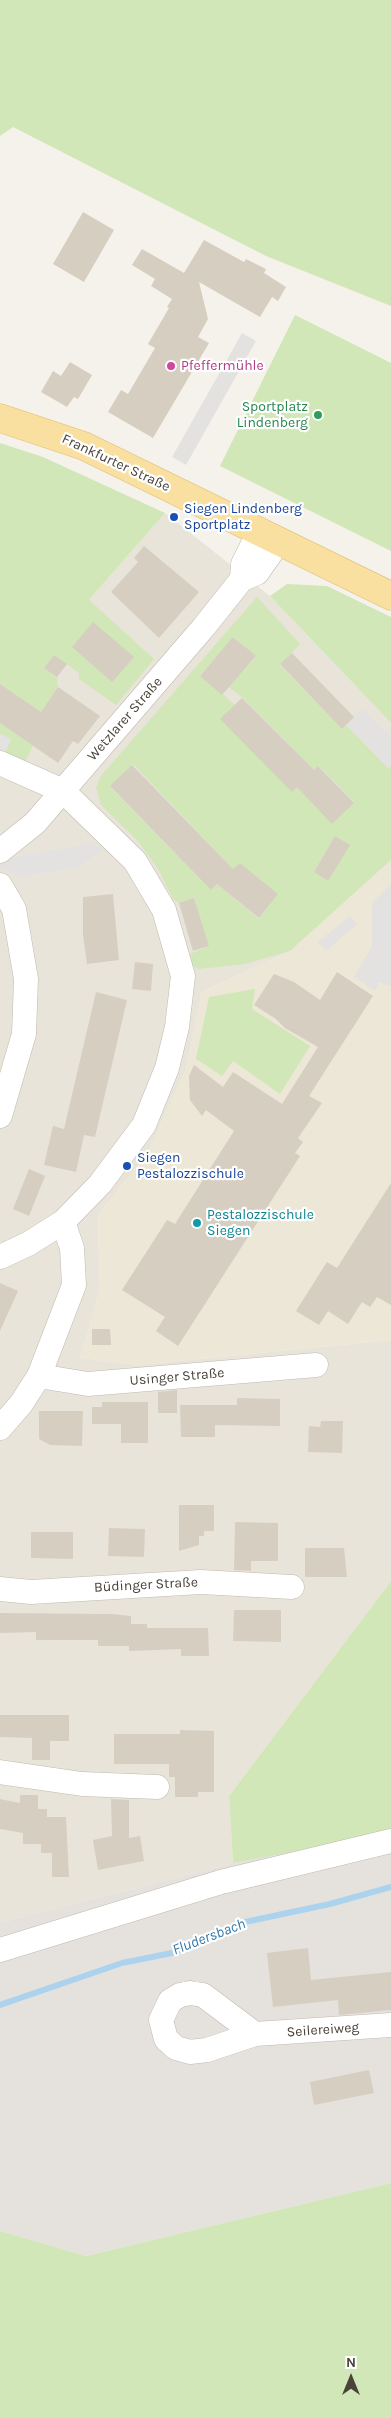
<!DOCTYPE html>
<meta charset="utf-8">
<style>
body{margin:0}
#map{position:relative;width:391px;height:2418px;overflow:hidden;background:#f5f2ec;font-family:Karla,sans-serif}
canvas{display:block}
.north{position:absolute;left:326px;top:2353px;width:50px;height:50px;-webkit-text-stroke:4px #fff;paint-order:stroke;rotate:0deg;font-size:14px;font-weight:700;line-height:20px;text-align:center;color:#494339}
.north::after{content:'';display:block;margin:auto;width:18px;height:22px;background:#494339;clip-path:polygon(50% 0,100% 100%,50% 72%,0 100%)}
</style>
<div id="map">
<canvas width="391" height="2418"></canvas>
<div class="north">N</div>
</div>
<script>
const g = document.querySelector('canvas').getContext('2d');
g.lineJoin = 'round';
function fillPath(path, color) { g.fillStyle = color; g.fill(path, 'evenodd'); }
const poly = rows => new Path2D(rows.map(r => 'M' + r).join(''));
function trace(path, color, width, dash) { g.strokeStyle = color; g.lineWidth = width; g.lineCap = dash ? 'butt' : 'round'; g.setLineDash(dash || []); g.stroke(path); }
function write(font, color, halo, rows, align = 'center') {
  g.font = font + ' Karla,sans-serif'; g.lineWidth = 4.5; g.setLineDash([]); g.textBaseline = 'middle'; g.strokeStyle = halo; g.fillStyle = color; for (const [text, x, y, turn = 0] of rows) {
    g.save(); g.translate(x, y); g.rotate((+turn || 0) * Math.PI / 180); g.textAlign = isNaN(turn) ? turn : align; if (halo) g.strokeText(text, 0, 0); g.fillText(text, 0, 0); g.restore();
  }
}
fillPath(poly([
 [165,513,270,596,391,723,391,860,290,951,202,992,186,1070,147,1154,98,1216,100,1290,80,1358,139,1365,391,1340,391,1581,229,1796,233,1863,0,1923,0,659,29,669]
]), '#e9e4da');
fillPath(poly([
 [381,1833,391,1833,391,2183,86,2256,0,2231,0,1923,233,1863]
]), '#e5e1dd');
fillPath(poly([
 [391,860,391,1340,139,1365,80,1358,100,1290,98,1216,147,1154,186,1070,202,992,290,951]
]), '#ede7d7');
fillPath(poly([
 [0,0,391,0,391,306,266,256,13,127,0,136],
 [295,315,391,363,391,551,220,466],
 [0,443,43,457,165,513,89,600,154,659,116,705,79,679,79,673,54,655,44,668,57,677,58,687,49,700,91,729,88,730,49,718,0,684],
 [287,584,327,586,391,617,391,723,270,596],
 [257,597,300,644,280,665,342,729,346,725,388,768,391,766,391,860,290,951,245,964,199,969,193,966,190,954,209,946,194,898,179,903,173,899,158,869,138,841,101,805,96,788,100,777],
 [233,636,256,657,229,687,243,698,314,770,319,766,354,802,332,823,297,787,235,705,200,675,234,638],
 [133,764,233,869,240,863,278,894,259,919,217,884,211,890,111,788],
 [335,836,349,845,328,881,314,872],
 [0,723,33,746,25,762,5,753,11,739,0,734],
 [255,989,252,1009,310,1046,280,1094,233,1061,222,1076,196,1059,209,997],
 [391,1581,391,1833,233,1863,229,1796],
 [391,2183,391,2418,0,2418,0,2231,86,2256]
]), '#d1e7b7');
fillPath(poly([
 [242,333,256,341,186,465,172,457],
 [363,709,391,738,391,766,389,769,346,725],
 [0,734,11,739,5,753,0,751],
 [92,843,104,849,78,867,21,877,0,869,0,860],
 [391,884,391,986,379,982,375,991,354,977,372,946,372,903],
 [350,916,357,924,326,951,318,942]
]), '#e4e2e0');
trace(poly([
 [0,2005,122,1963,172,1953,245,1922,330,1904,391,1887]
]), '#acd3ee', 6);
fillPath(poly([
 [83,212,114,230,84,282,53,264],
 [204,240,244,262,246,259,266,269,264,273,286,287,278,301,272,297,260,317,199,282,208,319,198,337,209,343,153,438,108,412,121,390,128,394,155,348,148,344,169,308,167,307,172,299,151,286,155,279,132,265,142,249,184,273],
 [70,362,92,375,78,399,74,397,67,407,41,392,53,371,61,376],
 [144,546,199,592,159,638,111,592,138,562,134,558],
 [93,622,134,657,112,682,72,647],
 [233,637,256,656,222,695,200,676],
 [292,653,354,717,342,729,280,664],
 [54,655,67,664,57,677,44,668],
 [0,684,41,712,58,687,100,716,78,744,73,741,58,763,0,723],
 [242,698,314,770,318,766,354,803,332,824,297,787,292,792,220,719],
 [132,765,233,869,240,863,278,894,259,918,217,884,211,890,110,786],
 [335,836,350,845,328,881,314,872],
 [113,894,119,960,87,964,83,935,83,897],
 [194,898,209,946,193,951,179,903],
 [135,962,153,964,151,991,132,989],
 [337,972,373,996,309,1096,322,1103,298,1138,303,1142,295,1153,300,1156,178,1346,156,1331,165,1317,122,1290,167,1220,175,1224,234,1131,206,1110,202,1116,190,1100,189,1076,194,1065,223,1087,233,1072,282,1104,318,1047,285,1028,276,1019,254,1005,274,974,294,982,320,1000],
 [96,992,127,1000,95,1137,84,1135,76,1172,44,1165,53,1126,64,1129],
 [29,1169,45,1176,29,1216,13,1209],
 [391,1183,391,1305,377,1297,370,1307,362,1302,348,1324,328,1311,319,1325,296,1311,327,1262,337,1268],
 [0,1283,18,1291,0,1331],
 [92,1329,110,1329,111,1345,92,1345],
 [177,1390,177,1413,158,1413,158,1392],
 [237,1398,280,1399,280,1426,215,1425,215,1437,181,1437,180,1405,237,1405],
 [102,1402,148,1402,148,1443,121,1443,121,1424,92,1424,92,1407,102,1407],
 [39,1411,83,1411,82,1446,50,1445,39,1439],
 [321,1421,343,1421,342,1453,308,1452,309,1426,320,1427],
 [179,1505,214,1505,214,1531,204,1531,204,1536,199,1536,199,1545,179,1551],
 [235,1522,278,1523,278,1561,251,1561,251,1571,234,1570],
 [109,1528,145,1529,144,1557,108,1556],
 [31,1532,73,1532,73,1559,31,1558],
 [305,1548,344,1548,347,1577,305,1577],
 [234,1610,281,1610,281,1642,233,1641],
 [0,1613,112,1614,131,1616,131,1624,147,1624,147,1628,208,1628,209,1656,181,1656,181,1649,129,1651,129,1646,98,1646,98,1640,36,1640,36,1632,0,1633],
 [0,1715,69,1715,69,1741,50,1741,50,1760,32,1760,32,1738,0,1737],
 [180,1730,214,1731,214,1792,198,1792,198,1797,175,1797,175,1777,169,1777,169,1764,114,1764,114,1734,180,1734],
 [20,1795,38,1795,38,1809,47,1809,47,1817,66,1817,69,1877,52,1877,52,1853,41,1853,41,1844,23,1844,23,1833,0,1829,0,1799,20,1803],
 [111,1799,129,1800,129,1838,140,1836,144,1861,98,1870,93,1840,112,1836],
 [308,1948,311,1980,391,1972,391,2010,339,2015,338,2000,273,2007,267,1953],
 [369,2070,374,2093,314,2105,310,2082]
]), '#d6cec1');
const minor = poly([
 [242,579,243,564,260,530],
 [0,763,63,791,135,861,164,910,183,976,177,1027,167,1068,144,1125,100,1184,63,1222,28,1244,0,1257],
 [0,851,35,823,203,628,242,579,257,573,280,540],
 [0,885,14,909,26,979,24,1034,0,1116],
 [39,1376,88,1384,316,1365],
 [0,1428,21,1404,39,1376,74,1285,72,1248,63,1222],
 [0,1589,31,1592,201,1582,292,1587],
 [0,1772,82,1784,157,1787],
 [0,1950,221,1882,391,1841],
 [190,1993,203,1995,255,2034,207,2050,190,2052,176,2048,166,2039,161,2020,170,2001,180,1995,190,1993],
 [255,2034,391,2025]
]);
const major = poly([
 [0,418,84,446,391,596]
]);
trace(minor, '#c0baae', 25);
trace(major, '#dfbd70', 29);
trace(minor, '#fff', 24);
trace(major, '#f9e0a1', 28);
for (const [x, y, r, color] of [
 [171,366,5,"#d1479c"],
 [318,415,5,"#2e9e5b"],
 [174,517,5,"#1a4fb4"],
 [127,1166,5,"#1a4fb4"],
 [197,1223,5,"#0f9aa8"]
]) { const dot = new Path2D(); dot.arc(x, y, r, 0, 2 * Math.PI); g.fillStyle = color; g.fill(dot); trace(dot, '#fff', 2); }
write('14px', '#b23c85', '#fff', [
 ["Pfeffermühle",181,366]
], 'left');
write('14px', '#27864d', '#fff', [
 ["Sportplatz",308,407],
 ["Lindenberg",308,423]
], 'right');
write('14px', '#494339', '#fff', [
 ["Frankfurter Straße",116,463,25],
 ["Wetzlarer Straße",125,719,-49],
 ["Usinger Straße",177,1377,-5],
 ["Büdinger Straße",146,1585,-3],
 ["Seilereiweg",323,2030,-4]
]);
write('14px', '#164399', '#fff', [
 ["Siegen Lindenberg",184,509],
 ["Sportplatz",184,525],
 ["Siegen",137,1158],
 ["Pestalozzischule",137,1174]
], 'left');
write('14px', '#0d838f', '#fff', [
 ["Pestalozzischule",207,1215],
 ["Siegen",207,1231]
], 'left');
write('italic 15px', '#3578a9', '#fff', [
 ["Fludersbach",209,1937,-21]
]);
</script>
